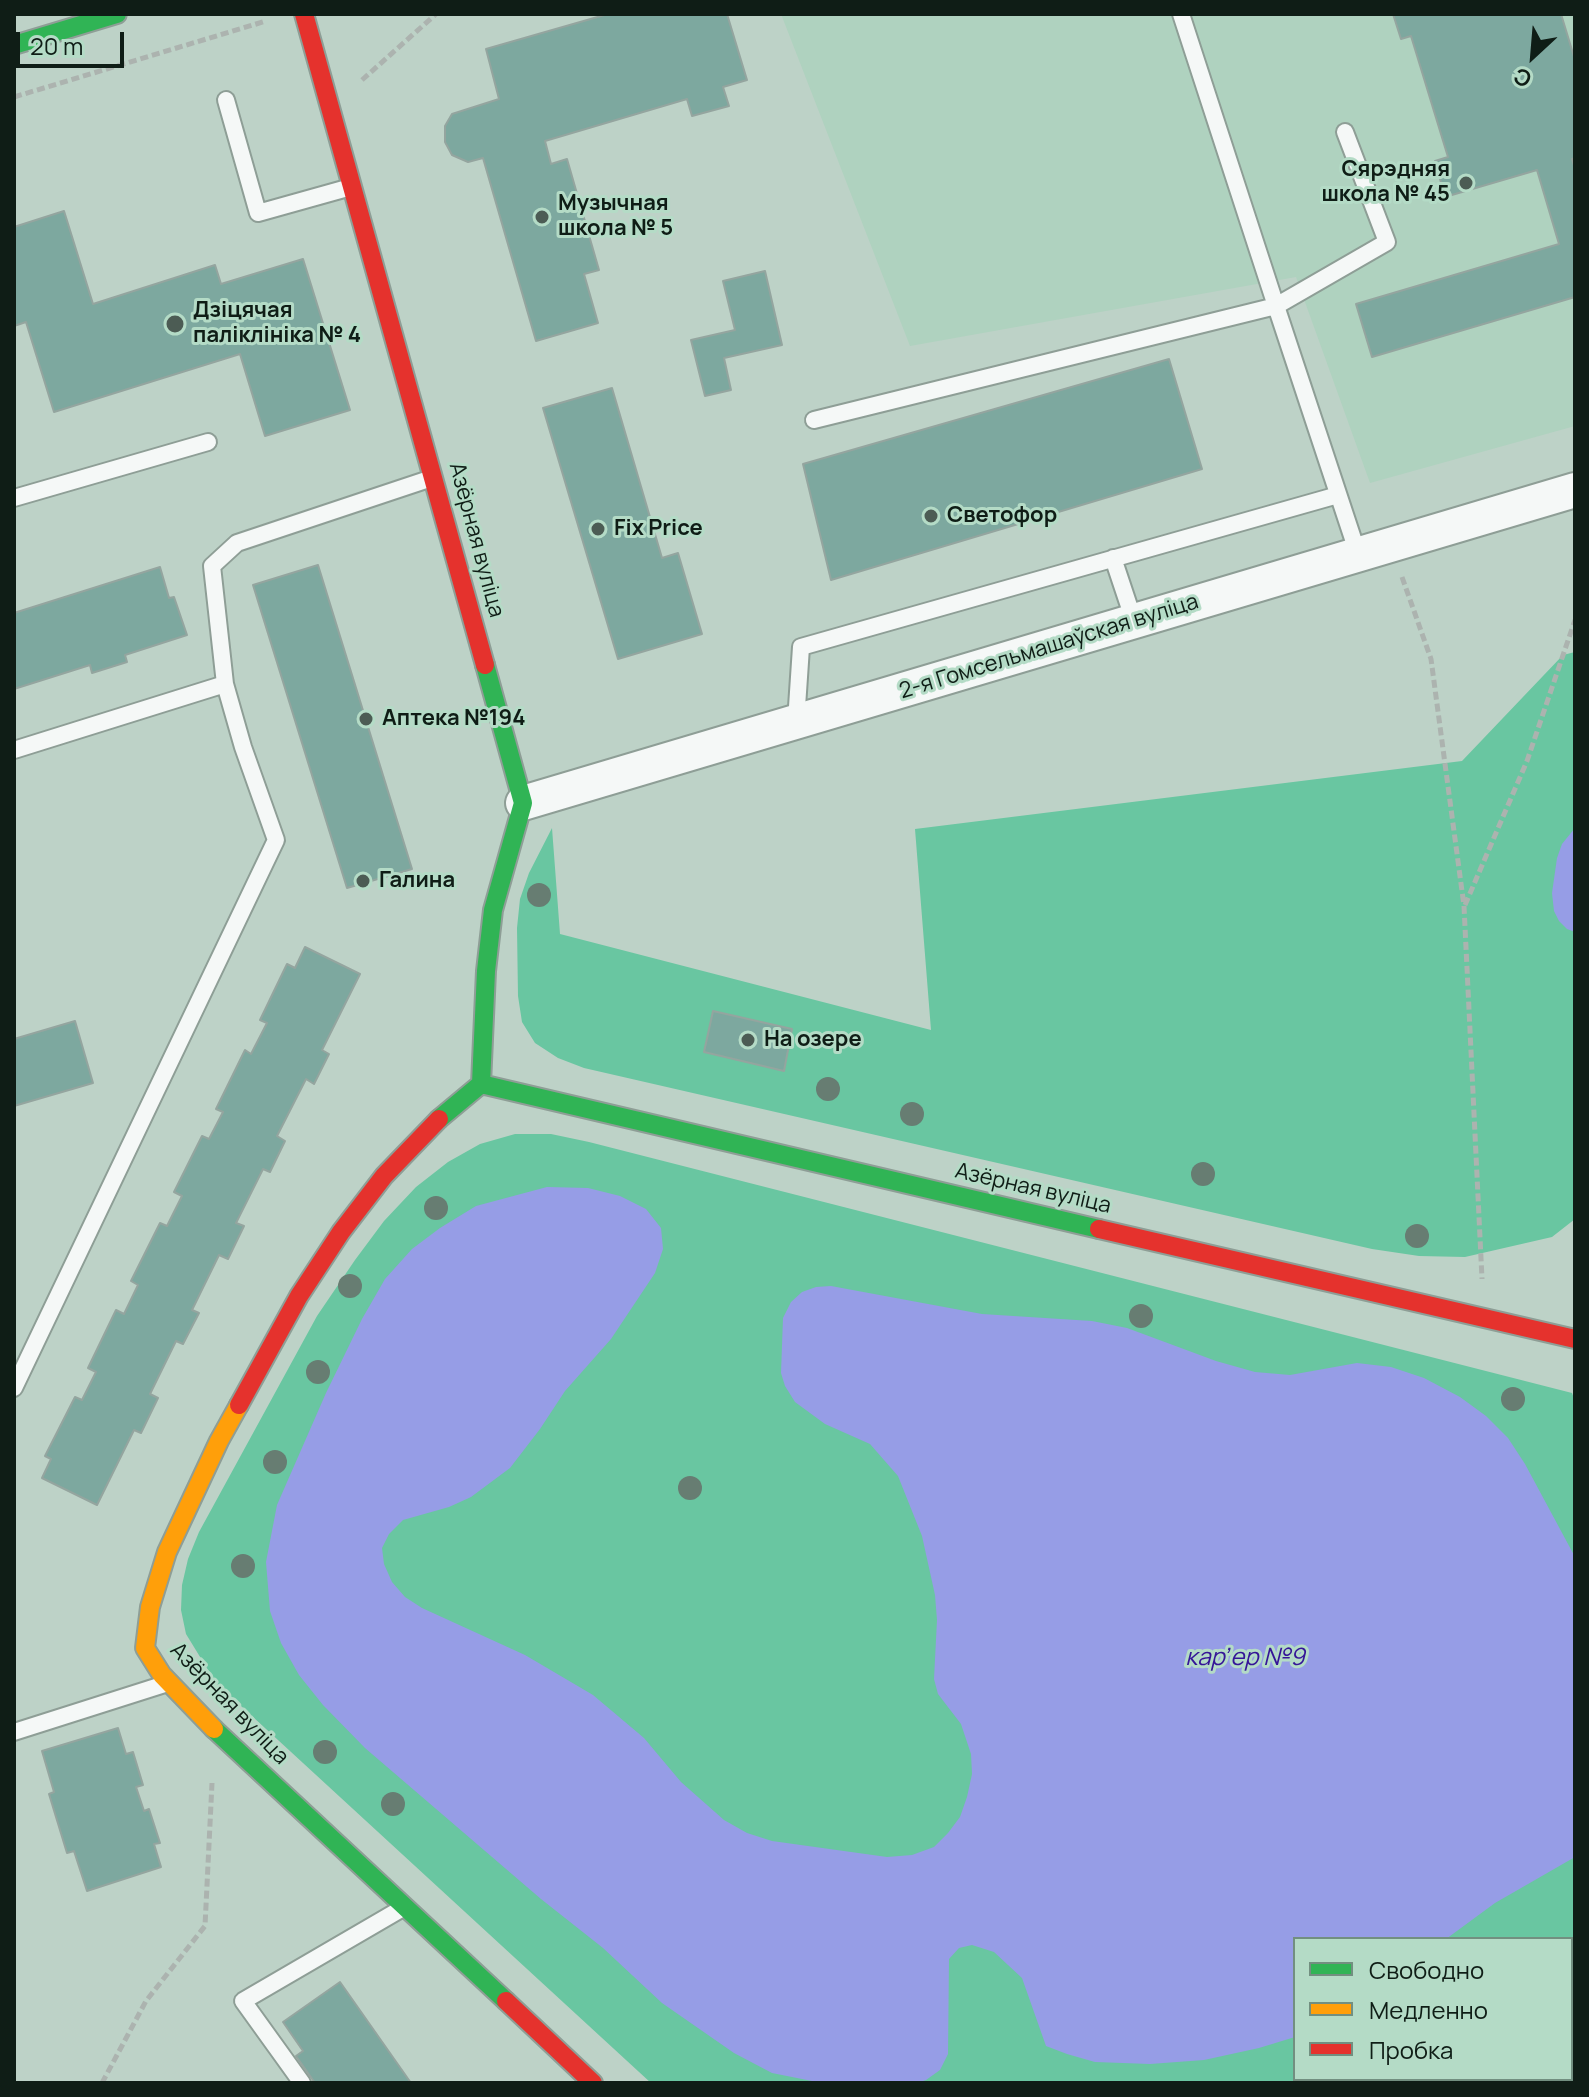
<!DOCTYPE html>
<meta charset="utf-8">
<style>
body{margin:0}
#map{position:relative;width:1589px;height:2097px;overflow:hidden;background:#bdd2c7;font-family:Manrope,sans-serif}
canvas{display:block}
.frame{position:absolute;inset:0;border:16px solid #0f1d16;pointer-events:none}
.legend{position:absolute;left:1293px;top:1937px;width:280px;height:144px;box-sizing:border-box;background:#b4dbc6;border:2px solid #728f80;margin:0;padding:10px 14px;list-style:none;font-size:24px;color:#0f1d16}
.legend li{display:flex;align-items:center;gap:16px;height:40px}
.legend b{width:40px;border:2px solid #728f80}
.north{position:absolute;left:1493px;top:16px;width:80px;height:80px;-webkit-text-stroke:6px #b4dbc6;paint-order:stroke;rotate:206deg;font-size:22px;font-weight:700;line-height:32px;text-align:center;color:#0f1d16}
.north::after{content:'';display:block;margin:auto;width:28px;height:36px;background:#0f1d16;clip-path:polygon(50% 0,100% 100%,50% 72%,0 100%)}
.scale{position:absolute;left:16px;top:32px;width:108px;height:36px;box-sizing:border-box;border:4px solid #0f1d16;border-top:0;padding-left:10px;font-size:24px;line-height:28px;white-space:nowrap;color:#0f1d16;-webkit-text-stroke:6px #b4dbc6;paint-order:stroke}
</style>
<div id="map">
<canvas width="1589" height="2097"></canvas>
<div class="frame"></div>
<ul class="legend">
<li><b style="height:10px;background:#30b455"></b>Свободно</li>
<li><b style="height:10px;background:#ff9f0a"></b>Медленно</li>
<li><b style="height:10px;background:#e5322d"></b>Пробка</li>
</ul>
<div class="north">С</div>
<div class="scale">20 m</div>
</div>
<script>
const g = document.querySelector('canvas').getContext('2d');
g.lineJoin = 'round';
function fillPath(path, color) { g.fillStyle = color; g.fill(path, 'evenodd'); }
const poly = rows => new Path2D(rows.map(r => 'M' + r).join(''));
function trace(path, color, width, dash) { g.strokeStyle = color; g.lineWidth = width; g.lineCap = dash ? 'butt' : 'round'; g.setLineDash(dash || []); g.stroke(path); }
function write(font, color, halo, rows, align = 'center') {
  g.font = font + ' Manrope,sans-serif'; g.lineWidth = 6; g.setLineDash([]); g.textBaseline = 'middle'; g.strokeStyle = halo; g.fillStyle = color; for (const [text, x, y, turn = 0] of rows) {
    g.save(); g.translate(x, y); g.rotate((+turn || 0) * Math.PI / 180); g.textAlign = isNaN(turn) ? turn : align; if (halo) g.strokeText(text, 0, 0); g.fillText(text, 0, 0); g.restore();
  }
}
fillPath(poly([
 [781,14,1575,14,1575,426,1370,483,1296,277,910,346]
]), '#afd2bf');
fillPath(poly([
 [1575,652,1575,1219,1552,1237,1465,1257,1419,1256,1372,1249,584,1068,558,1058,535,1043,522,1022,518,996,517,928,520,899,529,873,552,828,560,934,931,1030,915,829,1462,761,1563,655],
 [515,1134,551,1134,589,1142,1572,1393,1575,1401,1575,1964,1571,1967,1571,1939,1295,1939,1295,2079,1394,2079,1389,2083,651,2083,216,1683,186,1634,181,1610,182,1585,188,1559,199,1532,317,1316,355,1260,384,1221,416,1187,448,1162,480,1144]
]), '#69c6a1');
fillPath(poly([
 [1575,828,1575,932,1567,929,1559,921,1554,911,1552,893,1557,858,1562,844],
 [547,1187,588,1188,620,1196,646,1209,661,1228,663,1249,655,1273,611,1339,565,1391,540,1429,510,1468,471,1497,449,1507,403,1520,389,1534,382,1548,384,1564,392,1582,405,1597,422,1608,525,1655,593,1695,644,1738,681,1782,724,1820,747,1833,772,1841,887,1857,912,1855,934,1847,948,1833,960,1817,967,1797,972,1774,971,1754,961,1724,938,1694,934,1679,937,1620,935,1595,922,1536,898,1476,870,1444,825,1424,795,1402,785,1386,781,1373,783,1318,791,1302,802,1292,816,1287,831,1286,982,1314,1092,1321,1127,1328,1216,1361,1255,1372,1290,1375,1357,1363,1391,1367,1424,1378,1460,1397,1486,1416,1508,1438,1525,1464,1575,1557,1575,1857,1495,1903,1446,1939,1295,1939,1295,2037,1259,2048,1204,2060,1150,2064,1095,2062,1067,2054,1046,2046,1022,1978,994,1952,972,1945,959,1948,949,1959,948,2054,940,2070,926,2080,917,2083,822,2083,772,2073,734,2053,662,2003,603,1948,541,1899,365,1748,323,1705,299,1675,281,1643,270,1611,266,1562,277,1505,326,1393,362,1319,385,1279,412,1249,440,1228,476,1206]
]), '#969de6');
const building = poly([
 [608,14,727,14,747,80,723,87,729,106,692,116,687,99,545,141,551,164,567,159,599,270,584,274,598,323,536,341,483,158,468,162,452,155,445,142,445,126,452,114,499,99,486,49,608,14],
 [1393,14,1561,14,1575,60,1575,158,1572,159,1575,169,1575,297,1372,357,1356,304,1559,244,1537,170,1445,197,1435,161,1448,157,1411,36,1401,39,1393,14],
 [64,211,93,304,215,265,221,284,303,259,350,410,265,436,240,354,54,412,26,322,14,326,14,227,64,211],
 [765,271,782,345,724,358,731,390,705,396,691,340,735,330,723,281,765,271],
 [1169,359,1202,469,831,580,803,464,1169,359],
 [612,388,662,558,678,553,702,634,618,659,543,408,612,388],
 [318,565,412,869,347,888,253,585,318,565],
 [160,567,169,598,174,597,187,635,125,655,127,662,92,673,90,665,14,689,14,613,160,567],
 [305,947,360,974,322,1050,329,1054,314,1084,306,1079,277,1136,285,1141,270,1172,263,1169,236,1223,244,1226,228,1259,219,1255,192,1310,199,1313,183,1344,176,1341,150,1394,158,1398,141,1433,134,1430,97,1505,42,1478,51,1459,45,1456,75,1397,82,1400,96,1372,88,1368,116,1310,124,1314,138,1285,131,1281,160,1223,167,1226,182,1196,174,1192,202,1136,209,1139,223,1112,216,1109,245,1050,251,1054,267,1023,260,1020,287,964,295,968,305,947],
 [713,1011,792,1029,784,1071,704,1052,713,1011],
 [75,1021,93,1083,14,1106,14,1039,75,1021],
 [118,1728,126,1754,133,1752,143,1785,136,1787,144,1811,149,1809,160,1843,154,1844,161,1867,87,1891,74,1851,67,1853,49,1794,54,1792,42,1751,118,1728],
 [340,1982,411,2083,315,2083,296,2056,303,2051,283,2022,340,1982]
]);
fillPath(building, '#7da89f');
trace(building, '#94a59f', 2);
const lane = poly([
 [226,100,258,213,351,187],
 [1345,132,1387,242,1276,306,1358,554],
 [814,420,1276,306,1181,14],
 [14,498,208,442],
 [1113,558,1134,621],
 [796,722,801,647,1338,495],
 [14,750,225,684],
 [14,1388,276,840,243,747,225,684,212,566,237,543,432,478],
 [14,1732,165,1684],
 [302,2083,243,2001,401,1909]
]);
const street = poly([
 [523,803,1575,490],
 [1571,2003,1575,2000],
 [1438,2083,1445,2079]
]);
const fast = poly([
 [14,45,117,14],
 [481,1084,1099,1229],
 [439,1119,481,1084,486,971,493,910,523,803,485,665],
 [214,1729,506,2001]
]);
const slow = poly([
 [214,1729,162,1675,145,1648,150,1607,167,1552,219,1441,239,1405]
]);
const jam = poly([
 [304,14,485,665],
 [1099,1229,1575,1339],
 [239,1405,299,1296,341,1232,384,1176,439,1119],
 [506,2001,593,2083]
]);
trace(lane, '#8e9e96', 20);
trace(street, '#8e9e96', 38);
trace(fast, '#8e9e96', 22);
trace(slow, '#8e9e96', 22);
trace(jam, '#8e9e96', 22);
trace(poly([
 [362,80,436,14],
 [14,97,266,21],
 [1402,577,1431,659,1464,906,1482,1279],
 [1465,905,1527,761,1575,620],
 [1571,2067,1575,2064],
 [102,2083,146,2001,205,1926,212,1783],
 [1545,2083,1551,2079]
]), '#acb3af', 5, [8, 4]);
trace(lane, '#f5f8f7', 16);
trace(street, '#f5f8f7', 34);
trace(fast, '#30b455', 18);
trace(slow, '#ff9f0a', 18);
trace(jam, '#e5322d', 18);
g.fillStyle = '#677d72';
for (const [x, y] of [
 [539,895],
 [828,1089],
 [912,1114],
 [1203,1174],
 [436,1208],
 [1417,1236],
 [350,1286],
 [1141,1316],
 [318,1372],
 [1513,1399],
 [275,1462],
 [690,1488],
 [243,1566],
 [325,1752],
 [393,1804]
]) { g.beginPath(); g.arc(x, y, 12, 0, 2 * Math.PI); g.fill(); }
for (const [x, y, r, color] of [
 [1466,183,8,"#4c5c54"],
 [542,217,8,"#4c5c54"],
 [175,324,10,"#4c5c54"],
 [931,516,8,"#4c5c54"],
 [598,529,8,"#4c5c54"],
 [366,719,8,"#4c5c54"],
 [363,881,8,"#4c5c54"],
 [748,1040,8,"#4c5c54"]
]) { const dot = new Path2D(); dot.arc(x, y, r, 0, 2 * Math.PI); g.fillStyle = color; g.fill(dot); trace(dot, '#b4dbc6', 3); }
write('bold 22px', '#0f1d16', '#b4dbc6', [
 ["Сярэдняя",1450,170,"right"],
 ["школа № 45",1450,195,"right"],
 ["Музычная",558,204],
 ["школа № 5",558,229],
 ["Дзіцячая",193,311],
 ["паліклініка № 4",193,336],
 ["Светофор",947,516],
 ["Fix Price",614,529],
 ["Аптека №194",382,719],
 ["Галина",379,881],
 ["На озере",764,1040]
], 'left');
write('22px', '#0f1d16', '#b4dbc6', [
 ["Азёрная вуліца",476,540,75],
 ["2-я Гомсельмашаўская вуліца",1049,647,-17],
 ["Азёрная вуліца",1033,1189,13],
 ["Азёрная вуліца",229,1704,46]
]);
write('italic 24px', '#351598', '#b4dbc6', [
 ["карʼер №9",1245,1658]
]);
</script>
